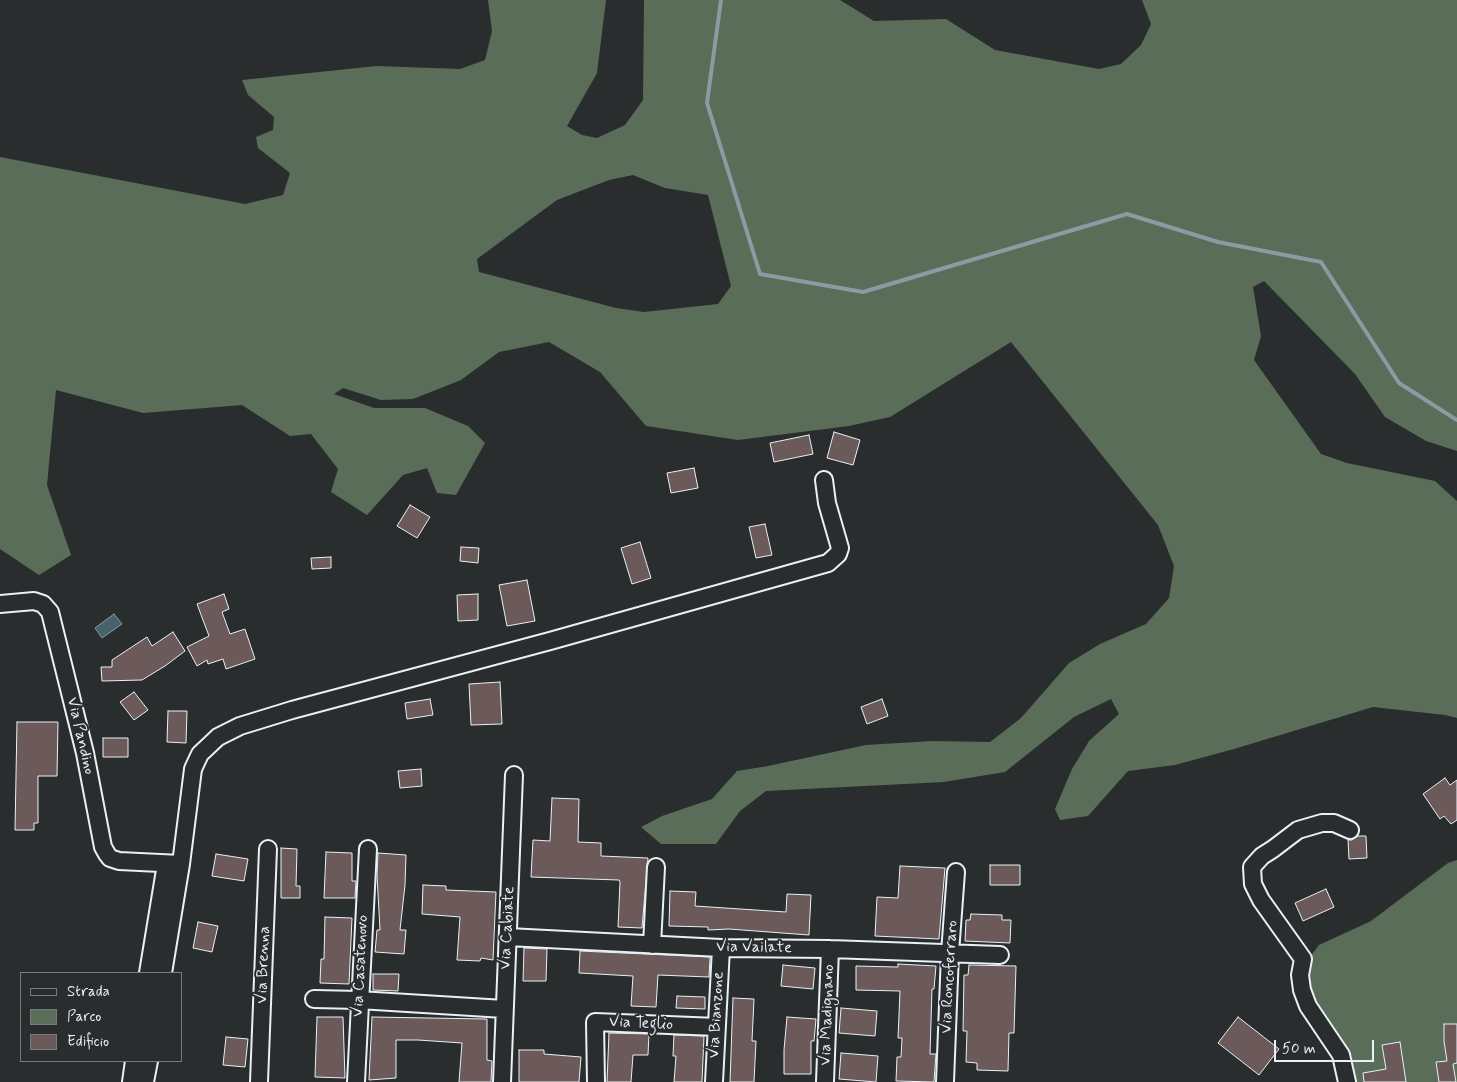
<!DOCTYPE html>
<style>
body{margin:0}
#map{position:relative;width:1457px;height:1082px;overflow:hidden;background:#2a2d2e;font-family:Mynerve,sans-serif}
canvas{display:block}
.legend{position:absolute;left:20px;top:972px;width:162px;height:90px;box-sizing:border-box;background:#2a2d2e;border:1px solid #767b7f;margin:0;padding:6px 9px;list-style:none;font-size:15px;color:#e8f1f8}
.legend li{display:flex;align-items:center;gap:10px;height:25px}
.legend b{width:25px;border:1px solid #767b7f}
.scale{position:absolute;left:1274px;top:1040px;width:100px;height:22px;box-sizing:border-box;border:2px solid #e8f1f8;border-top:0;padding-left:6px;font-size:15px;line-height:18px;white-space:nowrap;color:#e8f1f8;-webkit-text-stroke:4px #2a2d2e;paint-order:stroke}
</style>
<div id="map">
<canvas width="1457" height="1082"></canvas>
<ul class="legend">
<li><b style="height:6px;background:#2a2d2e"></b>Strada</li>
<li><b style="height:14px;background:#596d58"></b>Parco</li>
<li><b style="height:14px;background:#6c5a5a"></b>Edificio</li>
</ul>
<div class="scale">50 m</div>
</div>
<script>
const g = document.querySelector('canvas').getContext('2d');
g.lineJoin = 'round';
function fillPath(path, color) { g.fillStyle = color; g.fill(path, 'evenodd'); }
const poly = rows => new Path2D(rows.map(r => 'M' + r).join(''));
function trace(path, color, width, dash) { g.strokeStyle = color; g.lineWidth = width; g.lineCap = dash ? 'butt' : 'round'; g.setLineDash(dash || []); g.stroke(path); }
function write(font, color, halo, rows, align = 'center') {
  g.font = font + ' Mynerve,sans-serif'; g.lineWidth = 4; g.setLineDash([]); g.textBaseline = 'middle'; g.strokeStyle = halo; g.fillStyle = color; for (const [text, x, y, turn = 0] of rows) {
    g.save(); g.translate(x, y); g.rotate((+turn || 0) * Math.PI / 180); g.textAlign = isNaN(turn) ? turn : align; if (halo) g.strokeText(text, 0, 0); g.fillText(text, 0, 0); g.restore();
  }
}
fillPath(poly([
 [488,0,606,0,597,73,567,126,582,135,597,138,625,125,643,100,644,0,840,0,874,21,946,19,995,50,1099,69,1121,64,1141,45,1151,24,1142,0,1457,0,1457,451,1426,441,1385,417,1355,374,1264,281,1253,287,1261,336,1254,360,1321,454,1347,463,1435,481,1457,501,1457,718,1445,715,1373,707,1234,749,1175,765,1128,771,1088,816,1060,820,1055,809,1072,769,1089,741,1119,714,1111,699,1074,717,1005,772,944,782,766,791,740,811,716,844,661,844,641,827,662,816,712,799,737,771,768,766,866,745,933,741,990,742,1021,718,1069,663,1100,644,1146,624,1169,598,1174,566,1158,525,1011,342,890,417,849,426,738,440,646,426,600,372,549,342,499,352,461,380,413,399,381,400,343,388,334,394,374,408,425,408,468,426,485,443,456,495,437,493,427,468,403,475,367,515,331,492,338,469,311,434,290,436,242,405,143,413,56,390,47,485,71,555,39,575,0,549,0,157,245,204,283,195,290,173,258,148,256,137,273,130,274,117,248,95,242,80,377,66,460,69,485,60,492,31],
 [633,175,665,188,708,195,731,286,718,304,644,312,616,308,479,272,477,259,557,200,609,180],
 [1457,860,1457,1082,1354,1082,1307,991,1307,964,1310,957,1319,945,1371,921,1448,863]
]), '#596d58');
const water = poly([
 [114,614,122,624,102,638,95,628,114,614]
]);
fillPath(water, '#46636b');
trace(water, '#879ca3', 1);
trace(poly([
 [721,0,707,103,760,274,863,292,1127,214,1218,242,1321,262,1399,383,1457,420]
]), '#879ca3', 4);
const building = poly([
 [834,432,860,440,853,465,827,458,834,432],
 [809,435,813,454,774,462,770,443,809,435],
 [694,468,698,488,671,493,667,473,694,468],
 [410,505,430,517,417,538,397,526,410,505],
 [765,524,772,555,756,558,749,527,765,524],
 [640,542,651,578,632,584,621,548,640,542],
 [461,547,479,548,478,563,460,561,461,547],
 [331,557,331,568,312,569,311,558,331,557],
 [527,580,535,621,507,626,499,585,527,580],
 [224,594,229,609,222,612,230,634,245,629,255,659,226,669,223,659,208,664,207,660,197,666,187,647,209,636,197,604,224,594],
 [478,594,478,620,458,621,457,595,478,594],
 [173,632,185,651,165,666,142,680,102,681,101,667,112,667,112,660,147,637,152,646,173,632],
 [500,682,502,724,471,725,469,684,500,682],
 [134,692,148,710,134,720,120,702,134,692],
 [430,699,433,715,407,719,405,703,430,699],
 [882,699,888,716,867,724,861,707,882,699],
 [168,711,187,711,186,743,167,742,168,711],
 [17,722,58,722,57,776,38,776,38,823,34,823,34,830,15,830,17,722],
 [103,738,128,738,128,757,103,757,103,738],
 [421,769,422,786,400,788,398,771,421,769],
 [1445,778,1450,785,1457,780,1457,820,1451,824,1444,816,1440,819,1423,794,1445,778],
 [552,798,579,799,578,842,601,843,601,856,648,858,642,928,618,927,620,882,619,880,531,877,533,840,550,841,552,798],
 [1358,836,1366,836,1367,858,1349,859,1348,840,1352,840,1358,836],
 [281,848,297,849,296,886,300,886,300,898,281,898,281,848],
 [326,852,352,853,352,881,356,881,355,898,324,898,326,852],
 [378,853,406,855,405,885,400,930,406,930,404,954,375,952,377,930,380,930,377,875,378,853],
 [216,854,248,859,244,881,212,876,216,854],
 [990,865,1020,865,1020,885,990,885,990,865],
 [900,866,945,868,939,939,875,936,877,897,898,898,900,866],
 [423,885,446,886,446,890,496,892,493,960,481,958,480,961,457,960,460,917,422,914,423,885],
 [1326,889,1334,907,1303,921,1295,903,1326,889],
 [670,891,696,892,695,906,786,912,787,894,811,895,809,935,729,929,708,930,708,927,669,926,670,891],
 [971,914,1002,915,1002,920,1011,920,1010,943,965,941,966,920,970,920,971,914],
 [325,917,352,918,349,984,320,983,321,959,324,959,325,917],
 [198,922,218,926,212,952,193,948,198,922],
 [524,948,547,949,546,981,523,981,524,948],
 [580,951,710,957,709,977,658,975,656,1007,631,1006,633,976,579,973,580,951],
 [898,964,936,966,934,989,932,989,930,1054,936,1054,934,1082,896,1081,897,1057,901,1057,902,1038,898,1038,900,991,856,990,856,966,898,967,898,964],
 [783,965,815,968,813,989,781,986,783,965],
 [969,965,1016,966,1014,1033,1009,1033,1008,1071,977,1070,977,1063,966,1062,967,1031,963,1031,964,975,968,975,969,965],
 [373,974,399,974,398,991,373,990,373,974],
 [677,996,705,997,705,1009,676,1008,677,996],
 [733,998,754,999,752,1041,756,1041,754,1082,730,1082,733,998],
 [841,1008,877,1011,875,1036,839,1033,841,1008],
 [317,1017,343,1017,345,1078,315,1077,317,1017],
 [372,1017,487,1019,487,1060,492,1061,491,1082,459,1082,462,1043,418,1040,396,1040,396,1078,369,1080,372,1017],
 [787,1017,816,1019,814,1041,811,1041,811,1074,784,1074,784,1050,787,1017],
 [1238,1017,1279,1049,1259,1075,1218,1043,1238,1017],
 [1444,1024,1457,1024,1457,1063,1453,1064,1456,1082,1439,1082,1436,1062,1447,1061,1444,1041,1444,1024],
 [609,1033,649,1034,648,1055,633,1055,631,1082,607,1082,609,1033],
 [674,1035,704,1036,702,1082,674,1082,676,1056,673,1056,674,1035],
 [226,1037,248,1039,245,1067,223,1065,226,1037],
 [1400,1042,1406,1082,1364,1082,1363,1073,1386,1069,1382,1045,1400,1042],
 [519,1050,544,1050,544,1054,581,1057,579,1082,519,1082,519,1050],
 [841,1053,878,1056,876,1082,839,1079,841,1053]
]);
fillPath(building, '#6c5a5a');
trace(building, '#e8f1f8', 1);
const minor = poly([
 [0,604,34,601,43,604,50,612,85,753,103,847,107,854,110,858,119,861,181,864],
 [508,937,721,948,830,949,1000,955],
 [652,945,656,867],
 [148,973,166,864],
 [163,973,181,864,193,769,200,754,218,737,240,726,292,710,550,641,828,563,838,554,840,548,827,503,824,480],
 [314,999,359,1000,504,1009],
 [131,1082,134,1061],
 [145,1082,149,1061],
 [259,1082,268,849],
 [356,1082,368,849],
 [502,1082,514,775],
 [596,1082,595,1022,717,1027],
 [714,1082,721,948],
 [825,1082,830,949],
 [945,1082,950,953,956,872],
 [1347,1082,1341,1055,1308,1006,1302,990,1300,975,1303,959,1261,900,1253,884,1252,867,1262,856,1273,849,1298,830,1322,823,1334,823,1350,830]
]);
trace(minor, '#e8f1f8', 20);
trace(minor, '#2a2d2e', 16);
write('16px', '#e8f1f8', '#2a2d2e', [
 ["Via Pandino",80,736,77],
 ["Via Cabiate",508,928,-87],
 ["Via Vailate",754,948,1],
 ["Via Brenna",264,965,-88],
 ["Via Casatenovo",361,966,-87],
 ["Via Roncoferraro",950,977,-87],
 ["Via Bianzone",717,1015,-87],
 ["Via Madignano",828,1015,-88],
 ["Via Teglio",641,1024,3]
]);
</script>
